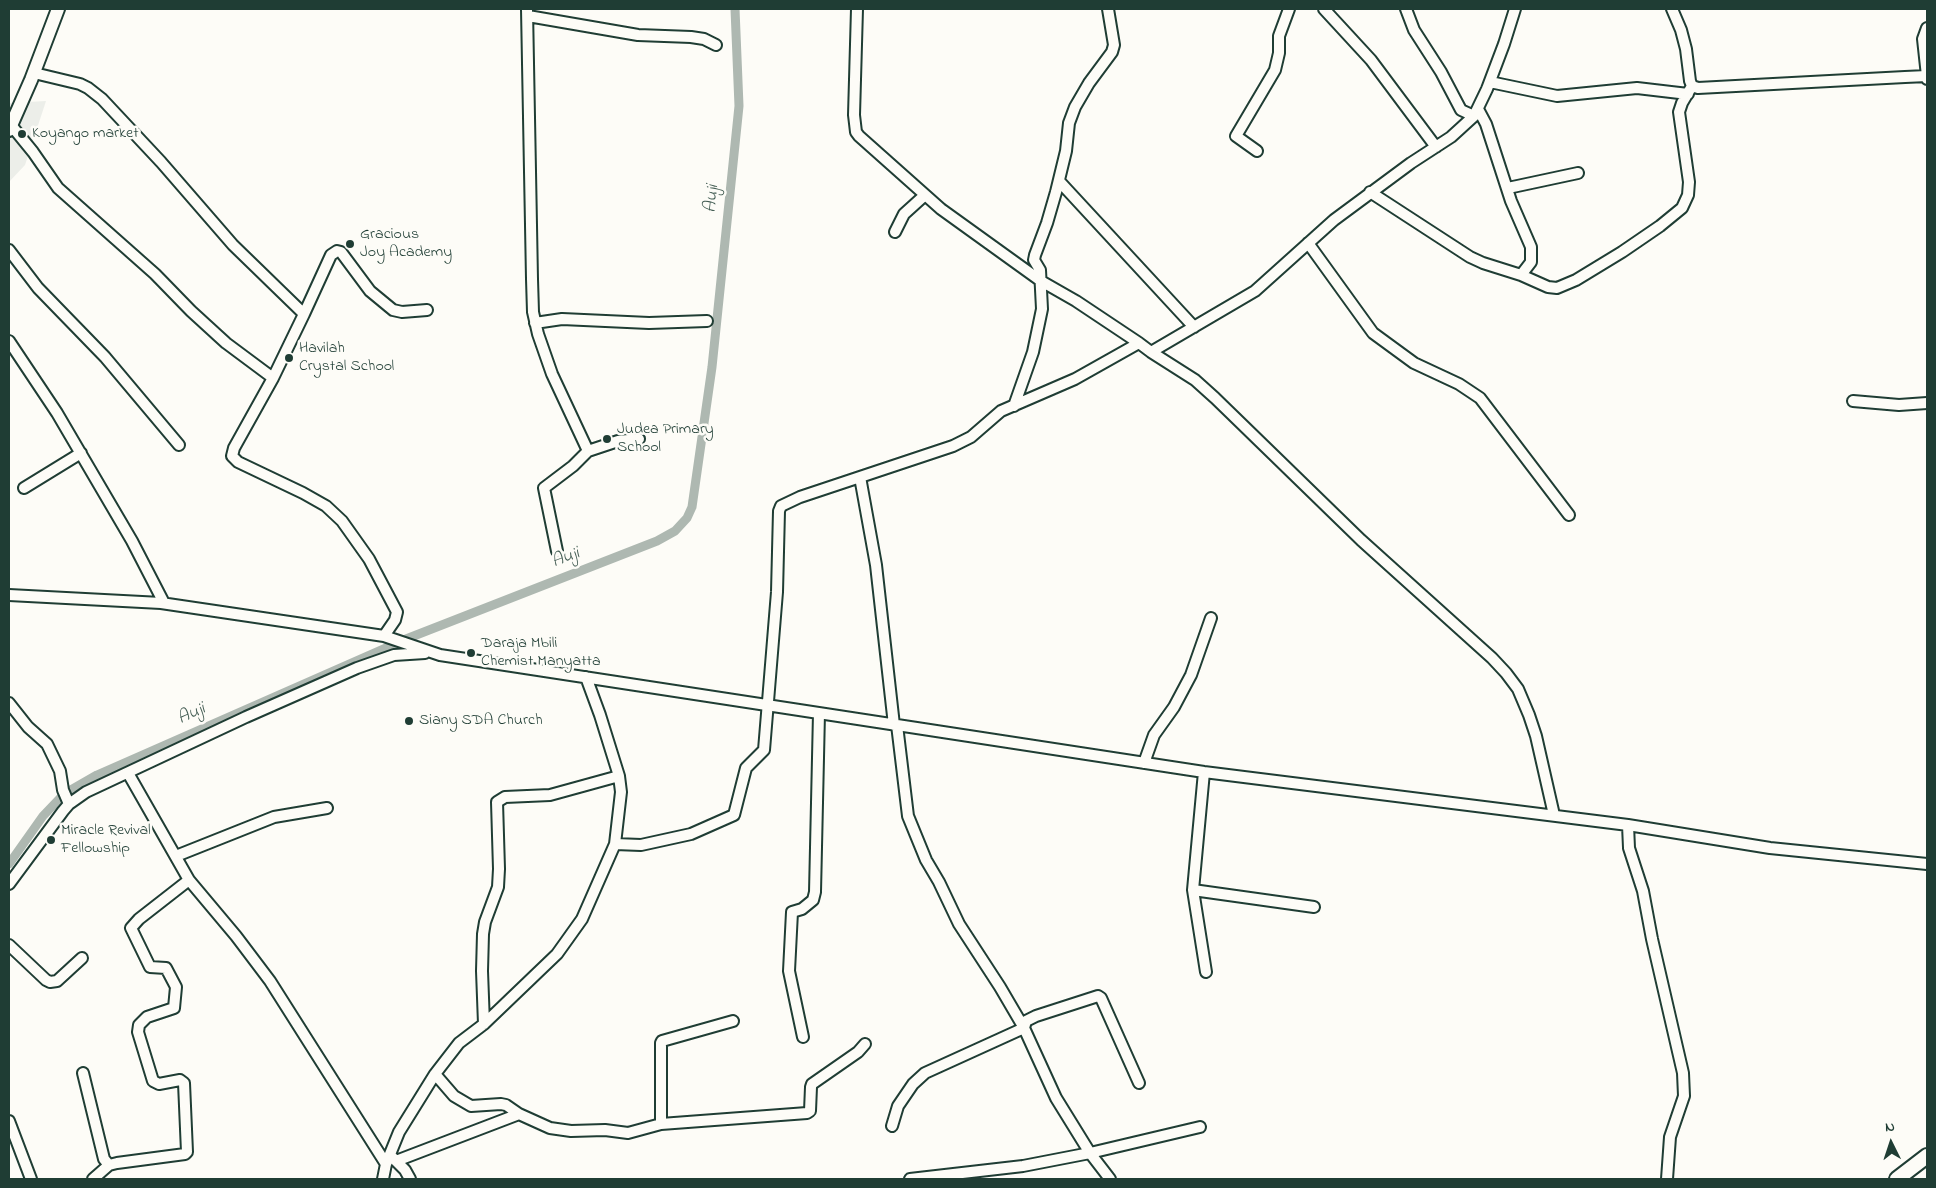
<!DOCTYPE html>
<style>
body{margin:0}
#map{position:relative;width:1936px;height:1188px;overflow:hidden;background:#fdfcf7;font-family:"Indie Flower",sans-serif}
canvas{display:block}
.frame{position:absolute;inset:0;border:10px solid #1f3d34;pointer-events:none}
.north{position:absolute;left:1866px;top:1118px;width:50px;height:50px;-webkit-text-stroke:4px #fdfcf7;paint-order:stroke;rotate:356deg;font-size:14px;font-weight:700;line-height:20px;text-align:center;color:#1f3d34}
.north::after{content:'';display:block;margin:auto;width:18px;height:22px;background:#1f3d34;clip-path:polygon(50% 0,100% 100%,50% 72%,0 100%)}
</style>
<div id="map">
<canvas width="1936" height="1188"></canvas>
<div class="frame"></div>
<div class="north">N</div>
</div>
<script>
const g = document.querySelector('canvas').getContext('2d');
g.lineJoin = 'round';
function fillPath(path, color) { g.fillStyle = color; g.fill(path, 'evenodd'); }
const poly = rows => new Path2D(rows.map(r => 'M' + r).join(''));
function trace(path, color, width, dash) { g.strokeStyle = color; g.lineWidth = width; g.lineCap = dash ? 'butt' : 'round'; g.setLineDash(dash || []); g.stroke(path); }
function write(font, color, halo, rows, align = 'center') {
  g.font = font + ' "Indie Flower",sans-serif'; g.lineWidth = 5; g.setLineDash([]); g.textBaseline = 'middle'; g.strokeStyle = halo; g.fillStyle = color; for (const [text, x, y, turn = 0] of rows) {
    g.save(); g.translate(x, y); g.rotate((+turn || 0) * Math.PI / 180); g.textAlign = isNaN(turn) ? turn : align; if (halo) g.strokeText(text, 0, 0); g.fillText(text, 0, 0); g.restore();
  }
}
fillPath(poly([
 [46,101,25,165,9,182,9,103]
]), '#eceee9');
trace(poly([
 [9,864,43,816,64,794,97,775,406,639,657,541,675,531,687,518,692,507,712,367,739,106,735,9]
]), '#aeb8b1', 9);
const minor = poly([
 [527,9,532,279,533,312,538,334,552,374,588,451,618,441,639,439],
 [857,9,854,115,856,132,859,136,941,209,1041,281,1076,301,1139,343],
 [1324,9,1371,60,1436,147],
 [1406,9,1414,30,1441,72,1461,110,1474,116],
 [1672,9,1681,30,1686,49,1690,81,1692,86,1698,88,1905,77,1927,76,1927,79],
 [528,16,638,35,691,37,704,39,716,45],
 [34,73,80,84,88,88,102,99,161,162,233,245,304,314,273,378,234,448,232,456,238,462,303,493,326,506,342,521,369,559,397,612,395,620,384,636],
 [1927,76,1923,39,1927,28],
 [1490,82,1557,96,1637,88,1688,94],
 [11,125,33,152,58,188,155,274,191,311,226,343,273,378],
 [1257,151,1236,136,1275,70,1279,53,1279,36,1289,9],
 [1059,181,1194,327],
 [1508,188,1578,173],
 [1370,192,1470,257,1483,263,1521,275,1531,262,1531,247,1511,201,1486,124,1478,109],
 [895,232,904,214,925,195],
 [1308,243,1373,333,1414,363,1459,384,1480,398,1569,515],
 [9,250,38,288,105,357,179,445],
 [1521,275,1548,287,1557,288,1576,280,1622,252,1660,226,1682,208,1688,195,1689,182,1679,112,1682,103,1692,86],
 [304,314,331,255,337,251,341,252,370,291,393,310,402,312,427,310],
 [535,323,562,319,649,323,707,321],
 [9,341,57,413,132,541,164,603],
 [1151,352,1195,380,1215,398,1361,540,1492,658,1506,673,1518,689,1529,715,1536,736,1554,815],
 [1853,401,1899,405,1927,403],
 [1014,406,1033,352,1042,309,1040,270,1034,260,1035,255,1047,223,1056,192,1066,151,1069,123,1075,107,1089,83,1112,52,1114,45,1108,9],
 [860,477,876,565,894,725],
 [24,488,81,453],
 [557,551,544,488,573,466,588,451],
 [9,595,161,603,384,636,440,655,1204,772,1628,825,1770,848,1927,864],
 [9,703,28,727,47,744,60,771,63,790,69,804],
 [897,725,908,816,926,860,939,882,959,924,1000,987,1024,1028,1056,1098,1090,1153,1110,1179],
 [1144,763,1154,735,1174,707,1191,675,1211,618],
 [1204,772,1193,890,1206,972],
 [128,773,189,880,236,936,270,981,386,1164],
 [1628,825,1629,848,1643,891,1652,939,1683,1073,1684,1096,1670,1137,1667,1179],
 [615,844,641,845,691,834,734,815,746,768,764,750,777,592,779,511,781,506,800,497,953,446,971,437,1001,411,1075,379,1139,343,1151,352,1255,291,1334,220,1411,163,1451,137,1474,116,1487,89,1504,44,1515,9],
 [176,856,274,817,327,808],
 [9,884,63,811,69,804,86,792,246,717,357,668,394,655,425,653],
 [1193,890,1314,907],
 [9,945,46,980,50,982,57,981,82,958],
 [484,1024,482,971,483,934,485,922,498,887,499,869,497,802,505,797,550,795,619,776],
 [803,1037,789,971,792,912,802,909,813,900,815,892,819,713],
 [83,1073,104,1159,109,1165],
 [435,1074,454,1096,471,1106,501,1104,506,1105,519,1114,550,1128,571,1131,605,1130,628,1133,661,1124,807,1113,810,1111,811,1087,812,1084,858,1052,865,1044],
 [9,1121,31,1179],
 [661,1124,661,1043,662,1041,733,1021],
 [892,1126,898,1106,913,1084,925,1073,1024,1028,1026,1021,1036,1016,1098,996,1101,998,1139,1083],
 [392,1157,405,1170,410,1179],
 [396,1161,519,1114],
 [93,1179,109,1165,117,1163,185,1154,187,1152,184,1083,180,1080,159,1084,153,1081,138,1032,139,1025,147,1017,174,1008,176,987,166,968,150,967,131,928,139,919,189,880],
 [383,1179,386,1164,399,1132,435,1074,459,1043,484,1024,557,954,582,919,615,844,621,792,619,776,600,715,586,677],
 [910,1179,1023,1166,1090,1153,1200,1127]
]);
const tertiary = poly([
 [9,130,31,80,58,9]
]);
const secondary = poly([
 [1897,1179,1927,1156]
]);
trace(minor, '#1f3d34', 14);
trace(tertiary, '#1f3d34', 16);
trace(secondary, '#1f3d34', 18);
trace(minor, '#fdfcf7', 10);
trace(tertiary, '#fdfcf7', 12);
trace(secondary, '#fdfcf7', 14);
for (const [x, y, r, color] of [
 [22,134,5,"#1f3d34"],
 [350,244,5,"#1f3d34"],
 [289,358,5,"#1f3d34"],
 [607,439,5,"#1f3d34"],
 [471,653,5,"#1f3d34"],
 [409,721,5,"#1f3d34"],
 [51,840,5,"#1f3d34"]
]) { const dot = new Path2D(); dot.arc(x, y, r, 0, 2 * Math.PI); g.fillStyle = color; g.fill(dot); trace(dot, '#fdfcf7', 2); }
write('16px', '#1f3d34', '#fdfcf7', [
 ["Koyango market",32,134],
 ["Gracious",360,235],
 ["Joy Academy",360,253],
 ["Havilah",299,349],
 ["Crystal School",299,367],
 ["Judea Primary",617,430],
 ["School",617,448],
 ["Daraja Mbili",481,644],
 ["Chemist Manyatta",481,662],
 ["Siany SDA Church",419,721],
 ["Miracle Revival",61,831],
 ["Fellowship",61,849]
], 'left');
write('italic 18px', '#435c53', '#fdfcf7', [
 ["Auji",713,199,-84],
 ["Auji",566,559,-21],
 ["Auji",192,715,-24]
]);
</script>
